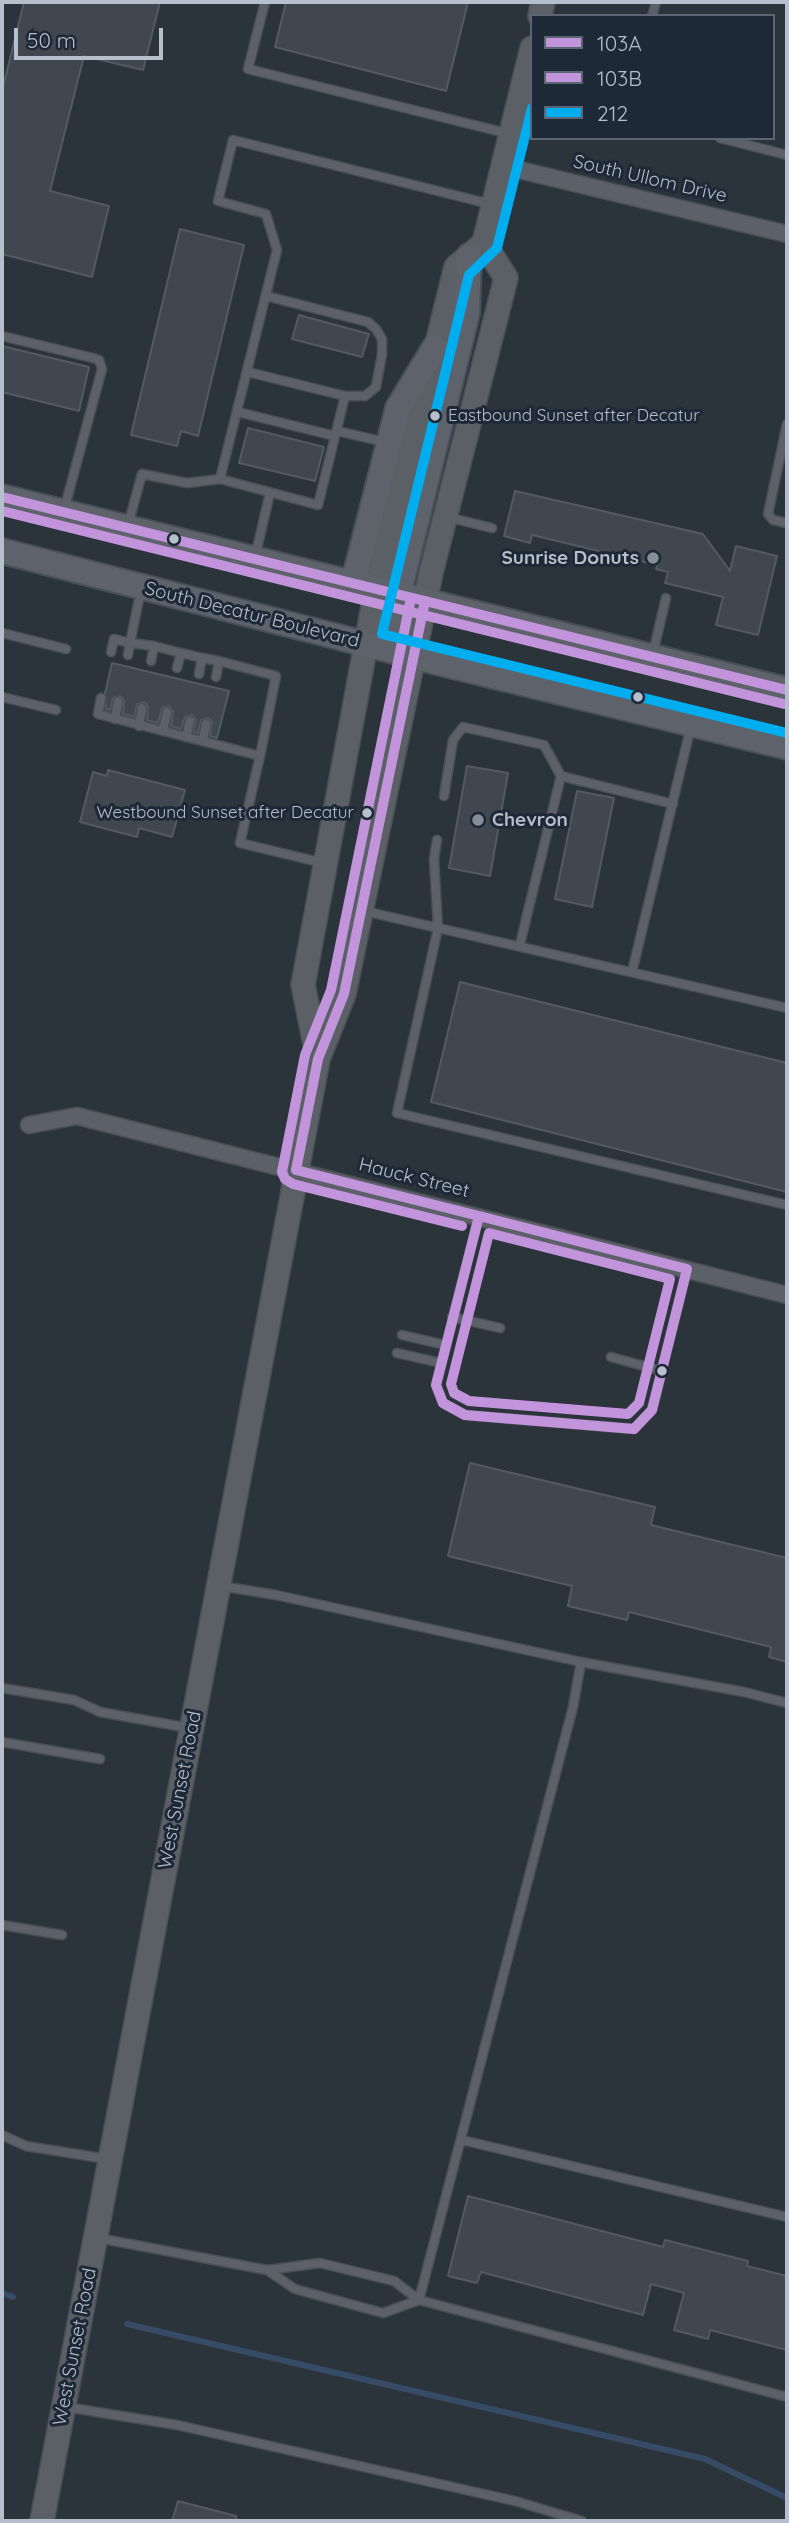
<!DOCTYPE html>
<style>
body{margin:0}
#map{position:relative;width:789px;height:2523px;overflow:hidden;background:#2b333b;font-family:Quicksand,sans-serif}
canvas{display:block}
.frame{position:absolute;inset:0;border:4px solid #b6bfcc;pointer-events:none}
.legend{position:absolute;left:530px;top:14px;width:245px;height:126px;box-sizing:border-box;background:#1e2937;border:2px solid #5b6573;margin:0;padding:9px 12px;list-style:none;font-size:21px;color:#b6bfcc}
.legend li{display:flex;align-items:center;gap:14px;height:35px}
.legend b{width:35px;border:2px solid #5b6573}
.scale{position:absolute;left:14px;top:28px;width:149px;height:32px;box-sizing:border-box;border:4px solid #b6bfcc;border-top:0;padding-left:9px;font-size:21px;line-height:24px;white-space:nowrap;color:#b6bfcc;-webkit-text-stroke:5px #1e2937;paint-order:stroke}
</style>
<div id="map">
<canvas width="789" height="2523"></canvas>
<div class="frame"></div>
<ul class="legend">
<li><b style="height:9px;background:#c294dc"></b>103A</li>
<li><b style="height:9px;background:#c294dc"></b>103B</li>
<li><b style="height:9px;background:#00adef"></b>212</li>
</ul>
<div class="scale">50 m</div>
</div>
<script>
const g = document.querySelector('canvas').getContext('2d');
g.lineJoin = 'round';
const poly = rows => new Path2D(rows.map(r => 'M' + r).join(''));
function trace(path, color, width, dash) { g.strokeStyle = color; g.lineWidth = width; g.lineCap = dash ? 'butt' : 'round'; g.setLineDash(dash || []); g.stroke(path); }
function fillPath(path, color) { g.fillStyle = color; g.fill(path, 'evenodd'); }
function write(font, color, halo, rows, align = 'center') {
  g.font = font + ' Quicksand,sans-serif'; g.lineWidth = 6; g.setLineDash([]); g.textBaseline = 'middle'; g.strokeStyle = halo; g.fillStyle = color; for (const [text, x, y, turn = 0] of rows) {
    g.save(); g.translate(x, y); g.rotate((+turn || 0) * Math.PI / 180); g.textAlign = isNaN(turn) ? turn : align; if (halo) g.strokeText(text, 0, 0); g.fillText(text, 0, 0); g.restore();
  }
}
trace(poly([
 [2,2293,13,2297],
 [127,2324,705,2459,787,2498]
]), '#364c66', 6);
const building = poly([
 [24,2,160,2,143,70,84,56,50,191,109,206,92,277,2,254,2,91,24,2],
 [286,2,468,2,446,91,275,47,286,2],
 [180,229,244,245,198,436,181,431,177,446,131,435,180,229],
 [299,315,369,334,362,357,292,339,299,315],
 [2,346,89,367,79,411,2,392,2,346],
 [248,428,324,447,315,481,239,463,248,428],
 [515,491,703,534,730,571,736,546,777,556,758,635,716,625,723,597,665,583,668,572,656,569,657,565,532,535,530,543,504,536,515,491],
 [112,663,229,691,217,738,210,736,212,722,208,718,201,720,198,733,194,732,196,720,192,715,185,717,181,729,171,726,173,711,169,706,162,708,158,723,147,720,148,706,144,702,137,704,134,717,123,714,124,700,120,696,113,698,110,710,106,709,105,693,112,663],
 [467,766,508,773,490,876,449,868,467,766],
 [108,770,185,790,172,837,139,828,137,837,80,822,93,772,107,776,108,770],
 [577,791,614,798,592,907,555,899,577,791],
 [460,982,787,1063,787,1192,431,1102,460,982],
 [470,1463,655,1507,651,1525,787,1558,787,1662,769,1657,771,1647,629,1612,627,1620,568,1606,572,1586,448,1556,470,1463],
 [468,2196,663,2247,665,2240,748,2261,747,2266,787,2276,787,2350,710,2330,708,2339,674,2330,684,2293,651,2284,643,2315,481,2272,477,2283,448,2276,468,2196],
 [178,2501,236,2516,236,2521,172,2521,178,2501]
]);
fillPath(building, '#41474e');
trace(building, '#535a63', 2);
const service = poly([
 [265,2,248,69,510,134],
 [652,16,656,2],
 [720,138,787,155],
 [266,296,368,322,376,329,382,339,382,354,376,387,365,396,345,396],
 [2,336,93,358,99,360,102,369,64,510],
 [238,412,335,436],
 [787,424,768,514,773,520,787,523],
 [337,431,385,442],
 [220,479,277,250,266,214,218,201,233,140,490,204],
 [447,517,492,528],
 [128,525,142,474,187,483,220,479,318,505,345,396,248,372],
 [255,557,270,493],
 [2,633,66,649],
 [111,652,114,639,130,643,141,590],
 [181,653,202,658],
 [653,653,666,598],
 [128,655,130,643,154,646],
 [151,661,154,646,181,653,177,668],
 [219,661,276,676,260,756],
 [199,674,202,658,219,661,216,677],
 [2,697,56,710],
 [101,698,98,714,260,756,240,843,323,863],
 [115,719,118,702],
 [139,726,142,708],
 [163,731,167,712],
 [186,737,190,721],
 [203,741,206,724],
 [444,796,453,740,463,727,544,745,561,776],
 [437,840,434,859,438,928,397,1113,787,1205],
 [364,911,787,1008],
 [520,944,561,776,673,804],
 [632,972,691,726],
 [479,1216,436,1385,443,1403,465,1415,634,1429,652,1410,687,1269],
 [452,1317,500,1328],
 [402,1335,445,1345],
 [397,1353,441,1363],
 [611,1357,662,1371],
 [221,1586,276,1595,581,1662,744,1692,787,1703],
 [2,1688,74,1700,100,1712,189,1728],
 [2,1742,100,1759],
 [2,1925,62,1935],
 [2,2135,26,2146,107,2159],
 [462,2140,787,2217],
 [98,2238,267,2270,320,2263,394,2281,419,2300,787,2397],
 [267,2270,295,2289,383,2313,419,2300],
 [419,2300,573,1707,581,1662],
 [66,2407,177,2425,515,2501,582,2521]
]);
const minor = poly([
 [503,166,787,234],
 [29,1125,77,1116,787,1295]
]);
const secondary = poly([
 [540,16,543,2],
 [318,1059,303,985,376,590,456,267,484,243,532,48],
 [42,2521,318,1059,344,994,431,573,506,278,484,243]
]);
const primary = poly([
 [2,497,787,690],
 [2,551,444,664,787,747],
 [353,584,398,408,435,347],
 [385,649,467,314,469,256]
]);
trace(service, '#4a4f55', 11);
trace(minor, '#4a4f55', 19);
trace(secondary, '#4a4f55', 26);
trace(primary, '#494f58', 28);
trace(service, '#5c6169', 8);
trace(minor, '#5c6169', 16);
trace(secondary, '#5b6067', 23);
trace(primary, '#5e636b', 24);
trace(poly([
 [2,497,787,690],
 [425,601,344,994,318,1059,296,1170,479,1216],
 [479,1216,687,1269,652,1410,634,1429,465,1415,443,1403,436,1385,479,1216]
]), '#c294dc', 10);
trace(poly([
 [2,511,784,704],
 [411,598,331,990,305,1055,282,1172,285,1179,293,1184,462,1226],
 [489,1233,670,1279,639,1403,628,1414,469,1401,454,1393,451,1384,489,1233]
]), '#c294dc', 10);
trace(poly([
 [532,108,497,248,469,275,382,634,787,733]
]), '#00adef', 10);
for (const [x, y, r, color] of [
 [435,416,6,"#b6bfcc"],
 [174,539,6,"#b6bfcc"],
 [653,558,7,"#858e99"],
 [638,697,6,"#b6bfcc"],
 [367,813,6,"#b6bfcc"],
 [478,820,7,"#858e99"],
 [662,1371,6,"#b6bfcc"]
]) { const dot = new Path2D(); dot.arc(x, y, r, 0, 2 * Math.PI); g.fillStyle = color; g.fill(dot); trace(dot, '#1e2937', 2.5); }
write('17px', '#b6bfcc', '#1e2937', [
 ["Eastbound Sunset after Decatur",448,416],
 ["Westbound Sunset after Decatur",354,813,"right"]
], 'left');
write('19px', '#b6bfcc', '#1e2937', [
 ["South Ullom Drive",650,179,13],
 ["South Decatur Boulevard",252,615,14],
 ["Hauck Street",414,1178,14],
 ["West Sunset Road",180,1790,-79],
 ["West Sunset Road",75,2347,-79]
]);
write('bold 19px', '#b6bfcc', '#1e2937', [
 ["Sunrise Donuts",639,558],
 ["Chevron",492,820,"left"]
], 'right');
</script>
